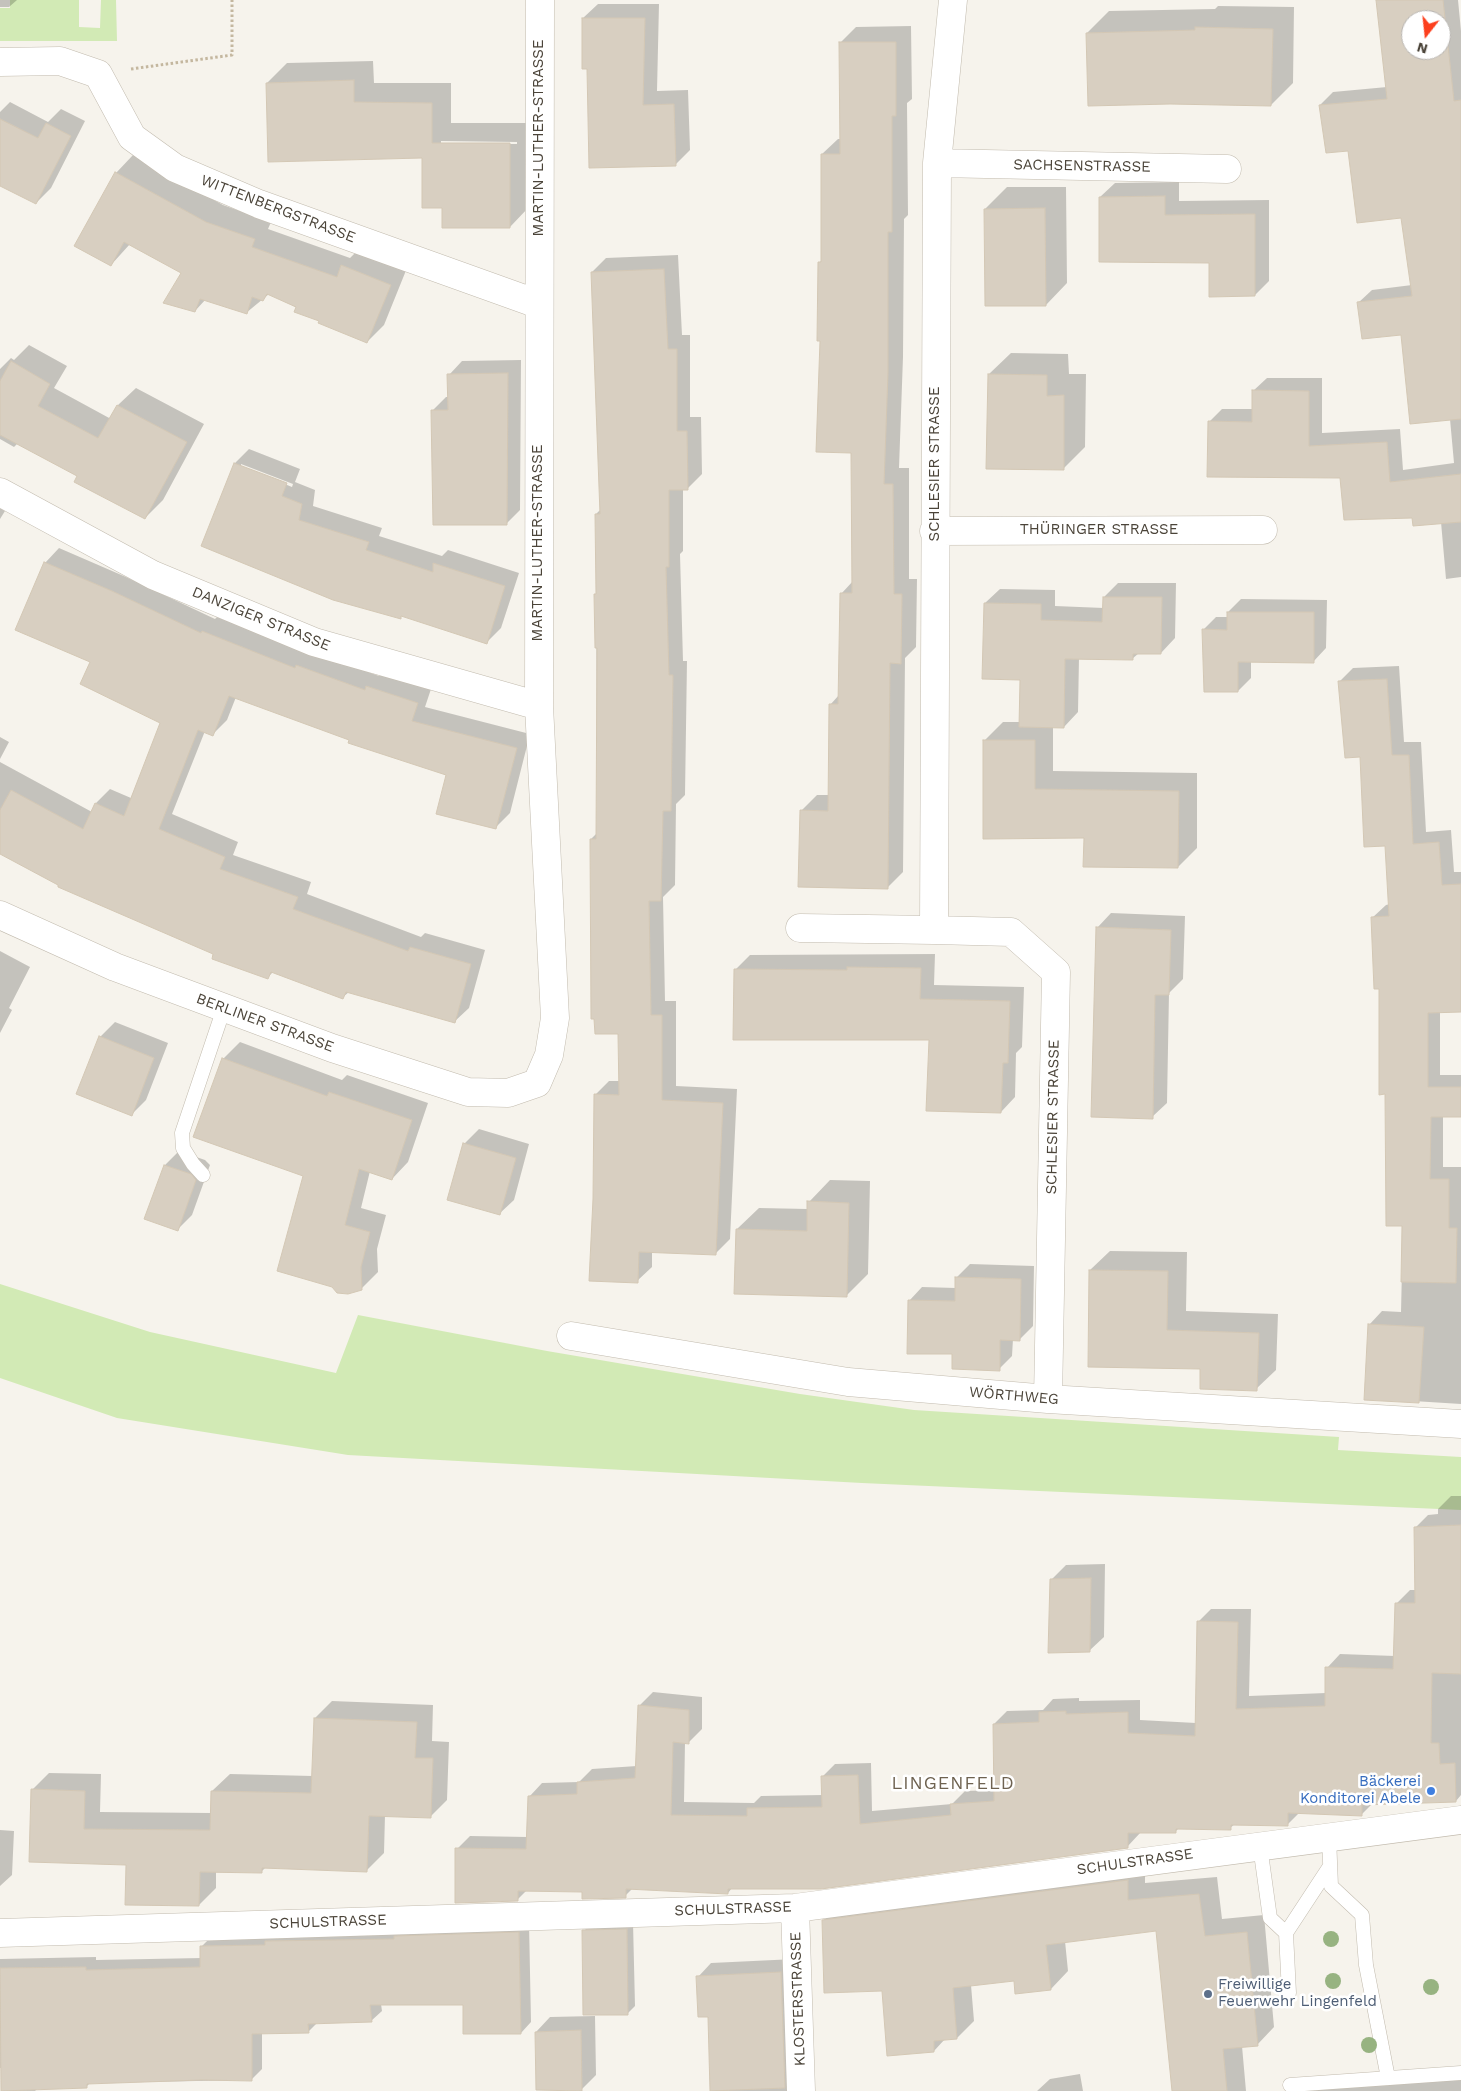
<!DOCTYPE html>
<meta charset="utf-8">
<style>
body{margin:0}
#map{position:relative;width:1461px;height:2091px;overflow:hidden;background:#f6f3ec;font-family:"Work Sans",sans-serif}
canvas{display:block}
.north{position:absolute;left:1401px;top:10px;width:50px;height:50px;box-sizing:border-box;background:#fff;border:1px solid #b7b4b0;border-radius:50%;rotate:196deg;font-size:14px;font-weight:700;line-height:20px;text-align:center;color:#4b4439}
.north::after{content:'';display:block;margin:auto;width:18px;height:22px;background:#fc3f1d;clip-path:polygon(50% 0,100% 100%,50% 72%,0 100%)}
</style>
<div id="map">
<canvas width="1461" height="2091"></canvas>
<div class="north">N</div>
</div>
<script>
const g = document.querySelector('canvas').getContext('2d');
g.lineJoin = 'round';
function fillPath(path, color) { g.fillStyle = color; g.fill(path, 'evenodd'); }
const poly = rows => new Path2D(rows.map(r => 'M' + r).join(''));
function trace(path, color, width, dash) { g.strokeStyle = color; g.lineWidth = width; g.lineCap = dash ? 'butt' : 'round'; g.setLineDash(dash || []); g.stroke(path); }
function write(font, color, halo, rows, align = 'center') {
  g.font = font + ' "Work Sans",sans-serif'; g.lineWidth = 5; g.setLineDash([]); g.textBaseline = 'middle'; g.strokeStyle = halo; g.fillStyle = color; for (const [text, x, y, turn = 0] of rows) {
    g.save(); g.translate(x, y); g.rotate((+turn || 0) * Math.PI / 180); g.textAlign = isNaN(turn) ? turn : align; if (halo) g.strokeText(text, 0, 0); g.fillText(text, 0, 0); g.restore();
  }
}
fillPath(poly([
 [10,0,79,0,79,27,100,28,101,0,116,0,117,41,0,41,0,8,10,8],
 [0,1284,150,1332,336,1373,358,1315,547,1351,800,1394,914,1410,1339,1437,1338,1450,1461,1457,1461,1510,862,1483,348,1455,117,1418,0,1378]
]), '#d2eab5');
fillPath(poly([
 [0,0,17,0,9,7,0,7],
 [1377,0,1458,0,1461,31,1461,577,1446,579,1441,522,1413,516,1342,477,1209,422,1222,409,1253,409,1253,391,1267,378,1322,378,1322,433,1400,429,1403,470,1454,463,1450,419,1402,333,1358,303,1372,290,1412,285,1402,216,1349,149,1320,105,1333,92,1387,87],
 [1411,20,1441,20,1441,50,1411,50],
 [598,4,659,4,657,91,688,90,690,150,675,165,589,68,583,18],
 [1218,6,1294,7,1293,83,1271,105,1087,33,1109,11,1215,9],
 [911,26,912,99,907,103,908,215,904,219,903,357,899,468,909,468,909,579,917,579,916,647,905,658,903,872,887,888,801,811,817,795,829,795,830,705,839,695,841,594,853,581,853,452,821,339,819,263,823,259,822,154,838,139,841,139,840,43,856,27],
 [373,61,374,83,451,83,451,123,530,123,529,207,510,227,444,207,423,156,267,83,287,63],
 [441,141,517,142,517,144,441,144],
 [10,102,48,122,61,109,85,121,51,188,36,203,0,184,0,112],
 [133,155,223,205,271,222,268,229,350,258,359,249,407,268,384,325,367,342,269,294,246,313,206,299,195,311,182,272,130,244,111,265,76,246,116,173],
 [1179,182,1179,201,1269,200,1269,281,1255,295,1210,261,1100,197,1115,183],
 [1007,187,1066,187,1067,283,1046,305,985,209],
 [678,255,682,335,690,335,690,417,701,417,702,474,688,488,683,489,683,551,680,554,683,661,687,661,685,795,676,804,675,885,663,897,665,1001,676,1001,676,1086,737,1089,730,1239,715,1254,652,1252,652,1267,637,1281,594,1199,595,1095,609,1081,620,1081,619,1033,591,839,597,833,596,514,601,509,592,272,606,258],
 [29,345,67,366,54,388,111,419,118,405,136,388,204,424,163,500,145,518,79,476,18,443,14,447,0,439,0,369,11,358,14,360],
 [1011,353,1068,354,1069,374,1086,374,1085,447,1063,469,989,374],
 [521,360,520,510,507,523,433,410,446,397,449,397,449,375,462,361],
 [249,449,300,469,295,482,315,490,313,506,382,528,379,536,442,556,448,550,519,573,501,628,487,642,403,615,400,617,203,545,235,463],
 [241,464,293,484,292,487,241,466],
 [0,508,5,511,0,519],
 [59,548,126,577,215,619,217,617,309,654,312,651,379,676,382,673,431,689,425,707,530,734,510,813,495,828,448,774,236,697,227,720,213,734,205,731,172,814,238,842,233,855,311,882,307,894,421,937,425,933,485,950,469,1008,454,1022,349,992,343,997,273,972,268,977,60,884,0,852,0,762,92,812,96,803,110,789,131,798,162,722,92,661,45,563],
 [1118,583,1176,583,1175,638,1161,653,1139,653,1132,659,1079,658,1078,712,1064,727,1053,726,1053,771,1197,773,1197,848,1178,867,1085,837,984,838,985,740,1003,722,1021,722,1021,679,985,603,1000,589,1055,590,1055,606,1104,608,1104,597],
 [1241,599,1327,600,1326,648,1313,662,1251,661,1251,678,1238,691,1203,630,1216,617,1228,617,1228,612],
 [1399,666,1404,742,1421,742,1426,832,1451,830,1454,872,1461,872,1461,1011,1440,1011,1440,1075,1461,1075,1461,1116,1443,1116,1443,1167,1461,1167,1461,1404,1365,1398,1369,1325,1382,1311,1401,1312,1403,1225,1387,1093,1380,988,1372,918,1386,905,1390,904,1386,845,1340,681,1353,668],
 [0,737,9,742,0,759],
 [1111,913,1185,916,1183,979,1169,993,1167,1103,1152,1117,1097,928],
 [0,951,30,967,9,1008,12,1010,0,1033],
 [935,954,934,985,1024,987,1022,1047,1016,1053,1015,1097,1001,1112,930,1039,736,969,750,955],
 [115,1022,168,1043,146,1100,131,1115,100,1037],
 [240,1042,342,1080,347,1075,428,1103,408,1162,392,1179,370,1171,361,1208,386,1215,377,1249,378,1272,361,1289,305,1175,223,1059],
 [479,1129,529,1144,514,1200,499,1214,464,1144],
 [179,1151,205,1160,210,1165,192,1215,178,1229,165,1165],
 [830,1180,870,1181,868,1274,846,1296,737,1229,759,1208,808,1209,809,1202],
 [1110,1251,1187,1252,1186,1311,1278,1314,1276,1370,1256,1389,1201,1368,1090,1270],
 [970,1264,1034,1266,1033,1326,1019,1340,1013,1339,1012,1356,999,1369,953,1353,909,1301,922,1287,956,1288,957,1277],
 [1451,1496,1461,1496,1461,1795,1456,1801,1373,1803,1361,1815,1299,1813,1288,1824,1235,1824,1230,1828,1179,1828,1175,1832,1141,1832,1127,1847,732,1888,728,1893,633,1888,625,1896,583,1891,527,1890,517,1900,457,1849,470,1836,528,1837,529,1797,542,1783,579,1782,592,1769,637,1766,640,1705,653,1692,702,1697,702,1729,689,1742,685,1742,684,1802,754,1803,761,1796,823,1795,822,1777,835,1764,871,1763,872,1811,952,1804,965,1791,995,1790,994,1724,1007,1711,1043,1710,1053,1699,1079,1698,1079,1701,1140,1700,1140,1720,1196,1723,1198,1622,1211,1609,1251,1609,1249,1696,1326,1693,1327,1668,1340,1654,1395,1656,1397,1603,1410,1590,1416,1590,1415,1528,1428,1515,1438,1514,1438,1509],
 [1105,1564,1104,1637,1089,1651,1052,1579,1066,1565],
 [332,1701,433,1705,432,1741,449,1742,447,1800,430,1817,385,1815,384,1853,367,1870,266,1867,261,1872,216,1871,216,1888,199,1905,127,1863,32,1790,49,1773,101,1774,100,1812,212,1813,212,1791,230,1774,313,1776,315,1718],
 [0,1830,14,1831,12,1875,0,1886],
 [1145,1863,1145,1883,1217,1877,1222,1919,1264,1915,1274,2027,1257,2045,1242,2046,1246,2091,1173,2091,1157,1929,1065,1941,1068,1971,1051,1989,1015,1980,971,1985,974,2021,957,2038,945,2039,934,2051,823,1921,841,1903],
 [529,1922,531,2022,521,2033,464,2004,381,2004,382,2011,371,2021,317,2023,308,2032,262,2033,262,2069,251,2080,90,2083,86,2087,39,2087,35,2091,3,2091,3,2068,0,2068,0,1959,96,1957,96,1960,202,1958,202,1946,212,1936],
 [633,1922,635,2006,628,2013,584,1931,591,1924],
 [795,1959,806,2091,712,2091,709,2016,698,1977,711,1963],
 [595,2016,596,2075,581,2090,536,2032,550,2017],
 [1080,2074,1083,2091,1037,2091,1050,2079],
 [1461,2075,1461,2091,1295,2091]
]), '#0003');
const building = poly([
 [1376,0,1443,0,1454,101,1461,100,1461,419,1410,424,1401,335,1362,339,1357,302,1412,296,1401,218,1357,223,1348,151,1326,153,1319,105,1387,99,1376,0],
 [1411,20,1441,20,1441,50,1411,50,1411,20],
 [582,18,645,18,643,105,674,104,676,166,589,168,587,69,582,69,582,18],
 [1195,27,1273,29,1271,106,1170,104,1088,106,1086,33,1195,30,1195,27],
 [839,42,896,42,896,116,892,116,892,232,888,232,888,373,884,484,893,484,894,594,902,594,901,664,890,663,888,889,798,887,800,810,828,811,829,704,838,704,840,593,852,593,851,453,816,452,820,341,817,341,818,262,821,262,821,154,840,154,839,42],
 [354,80,354,102,432,103,432,143,510,143,510,228,442,228,442,208,422,208,422,158,268,162,266,83,354,80],
 [0,119,38,138,46,123,71,136,36,204,0,186,0,119],
 [115,172,206,222,255,239,252,247,337,277,341,265,391,285,367,343,318,323,319,321,294,312,296,307,267,294,263,301,252,297,247,314,200,299,195,312,163,303,181,273,124,242,111,266,74,246,115,172],
 [1165,196,1165,215,1255,214,1255,296,1209,297,1209,263,1099,262,1099,197,1165,196],
 [1045,208,1046,306,985,306,984,209,1045,208],
 [664,269,668,349,677,349,677,431,687,431,688,490,669,490,669,567,666,567,669,675,673,675,671,811,663,811,661,901,649,901,651,1015,662,1015,662,1100,723,1103,716,1255,639,1252,638,1283,589,1281,593,1199,594,1094,619,1095,618,1034,595,1034,594,1019,591,1019,590,839,596,839,597,648,595,648,594,594,596,594,595,514,600,514,591,272,664,269],
 [11,361,50,384,38,406,98,438,117,405,187,442,145,519,74,482,77,476,0,435,0,381,11,361],
 [508,373,507,525,433,525,431,410,448,410,447,374,508,373],
 [988,374,1047,375,1047,396,1064,395,1064,470,986,469,988,374],
 [1252,390,1309,391,1309,446,1387,442,1390,482,1461,474,1461,522,1413,526,1412,518,1344,520,1340,478,1207,477,1208,421,1252,422,1252,390],
 [234,463,287,483,282,496,302,504,299,520,369,542,366,550,433,572,433,563,505,586,487,644,401,616,401,619,333,600,201,546,234,463],
 [44,562,112,591,201,633,202,631,295,668,296,665,365,690,366,686,418,703,412,721,517,748,496,829,436,814,446,775,348,743,349,740,229,696,213,736,198,730,159,829,225,857,220,869,298,897,293,909,408,951,410,947,471,964,455,1023,346,992,343,999,271,972,268,979,212,959,213,954,58,887,58,885,0,854,0,810,11,790,83,829,95,803,124,816,160,723,80,684,90,662,15,630,44,562],
 [1103,597,1162,597,1161,654,1133,654,1133,660,1065,659,1064,728,1019,727,1020,680,982,679,984,603,1041,604,1041,620,1102,622,1103,597],
 [1227,612,1314,612,1314,663,1238,662,1238,692,1204,692,1202,629,1227,630,1227,612],
 [1387,679,1392,755,1409,755,1413,844,1439,842,1442,885,1461,884,1461,1012,1428,1013,1428,1087,1461,1087,1461,1117,1431,1117,1430,1179,1449,1179,1449,1228,1457,1228,1456,1283,1401,1282,1402,1226,1386,1226,1385,1094,1379,1095,1379,989,1374,989,1371,917,1389,916,1385,846,1364,847,1360,757,1345,758,1338,681,1387,679],
 [983,740,1035,740,1035,789,1179,791,1178,868,1083,867,1084,838,983,839,983,740],
 [1096,927,1171,930,1169,995,1155,995,1153,1119,1091,1117,1096,927],
 [847,967,921,968,920,999,1010,1001,1008,1063,1003,1063,1001,1113,926,1111,929,1040,733,1040,734,969,847,970,847,967],
 [99,1036,154,1058,132,1116,76,1094,99,1036],
 [222,1058,327,1096,329,1092,412,1120,392,1180,359,1169,345,1225,370,1232,361,1267,362,1290,348,1294,337,1293,332,1287,277,1271,303,1176,193,1137,222,1058],
 [463,1143,516,1158,500,1215,447,1200,463,1143],
 [164,1165,191,1174,196,1180,178,1231,144,1219,164,1165],
 [807,1201,849,1203,847,1297,734,1294,736,1229,807,1231,807,1201],
 [1089,1270,1168,1271,1167,1330,1259,1333,1257,1391,1200,1389,1200,1369,1088,1367,1089,1270],
 [955,1277,1021,1279,1020,1341,1000,1340,1000,1371,952,1369,952,1354,907,1354,908,1300,955,1301,955,1277],
 [1368,1324,1424,1327,1419,1403,1364,1400,1368,1324],
 [1461,1525,1461,1674,1432,1673,1431,1743,1439,1743,1440,1764,1455,1763,1456,1802,1362,1805,1362,1816,1288,1813,1288,1826,1231,1825,1231,1830,1176,1829,1176,1833,1128,1833,1128,1848,821,1889,728,1889,728,1894,626,1889,626,1898,582,1899,582,1892,518,1891,518,1901,455,1903,455,1848,526,1849,528,1796,577,1794,577,1782,635,1778,638,1705,689,1710,689,1744,673,1742,671,1815,747,1816,747,1808,822,1807,821,1776,858,1775,860,1824,951,1815,950,1804,994,1801,993,1724,1039,1722,1039,1712,1066,1711,1066,1714,1128,1712,1128,1733,1195,1736,1197,1621,1238,1622,1236,1709,1325,1706,1325,1667,1393,1669,1395,1603,1415,1603,1414,1527,1461,1525],
 [1091,1578,1090,1652,1048,1653,1050,1579,1091,1578],
 [314,1718,417,1722,415,1758,433,1758,431,1818,369,1816,367,1872,262,1868,262,1873,200,1872,199,1906,125,1905,126,1865,29,1862,31,1789,85,1791,84,1829,210,1830,211,1791,311,1793,314,1718],
 [1128,1880,1128,1900,1199,1894,1205,1936,1247,1932,1258,2046,1223,2049,1227,2091,1172,2091,1156,1931,1046,1945,1051,1990,1015,1994,1014,1981,953,1988,957,2039,934,2041,934,2052,887,2056,882,1991,824,1993,822,1920,1128,1880],
 [627,1929,628,2015,583,2015,582,1930,627,1929],
 [519,1932,521,2034,463,2034,463,2005,370,2005,372,2022,308,2024,309,2033,252,2034,252,2081,202,2080,87,2084,87,2088,1,2091,0,1968,86,1967,86,1970,200,1967,200,1946,265,1945,265,1941,394,1939,394,1936,519,1932],
 [781,1972,785,2088,710,2091,708,2017,698,2017,696,1976,781,1972],
 [581,2030,582,2091,536,2090,535,2032,581,2030]
]);
fillPath(building, '#d8cfc1');
trace(building, '#d3c7b4', 1);
const service = poly([
 [203,1175,193,1164,183,1148,182,1133,224,1008],
 [1329,1837,1331,1886,1362,1915,1366,1965,1388,2078],
 [1260,1846,1270,1918,1286,1933],
 [1289,1993,1286,1933,1330,1866],
 [1290,2085,1461,2073]
]);
const minor = poly([
 [953,0,937,163,934,930,1011,932,1056,972,1048,1399],
 [0,62,60,61,98,74,132,137,175,168,259,204,538,304],
 [937,163,1227,169],
 [0,492,153,575,314,642,539,706],
 [934,531,1263,530],
 [0,915,115,967,332,1048,468,1092,508,1093,537,1083,549,1055,555,1018,539,706,540,0],
 [800,928,934,930],
 [571,1336,848,1382,1048,1399,1461,1424],
 [795,1908,801,2091],
 [0,1933,795,1908,1461,1820]
]);
trace(service, '#c2bbae', 15);
trace(minor, '#c2bbae', 29);
trace(poly([
 [131,69,232,55,232,0]
]), '#c4b79f', 3, [2.5, 2.5]);
trace(service, '#fff', 14);
trace(minor, '#fff', 28);
g.fillStyle = '#97b381';
for (const [x, y] of [
 [1331,1939],
 [1333,1981],
 [1431,1987],
 [1369,2045]
]) { g.beginPath(); g.arc(x, y, 8, 0, 2 * Math.PI); g.fill(); }
for (const [x, y, r, color] of [
 [1431,1791,5,"#3f7fe0"],
 [1208,1994,5,"#5c6f8a"]
]) { const dot = new Path2D(); dot.arc(x, y, r, 0, 2 * Math.PI); g.fillStyle = color; g.fill(dot); trace(dot, '#fff', 2); }
write('15px', '#4b4439', '#fff', [
 ["MARTIN-LUTHER-STRASSE",539,138,-90],
 ["SACHSENSTRASSE",1082,166,1],
 ["WITTENBERGSTRASSE",278,209,21],
 ["SCHLESIER STRASSE",935,464,-90],
 ["THÜRINGER STRASSE",1099,530],
 ["MARTIN-LUTHER-STRASSE",538,543,-90],
 ["DANZIGER STRASSE",261,619,22],
 ["BERLINER STRASSE",265,1023,20],
 ["SCHLESIER STRASSE",1053,1117,-89],
 ["WÖRTHWEG",1014,1396,5],
 ["SCHULSTRASSE",1135,1862,-8],
 ["SCHULSTRASSE",733,1909,-2],
 ["SCHULSTRASSE",328,1922,-2],
 ["KLOSTERSTRASSE",798,1999,-92]
]);
write('15px', '#366cbe', '#fff', [
 ["Bäckerei",1421,1782],
 ["Konditorei Abele",1421,1799]
], 'right');
write('15px', '#4e5e75', '#fff', [
 ["Freiwillige",1218,1985],
 ["Feuerwehr Lingenfeld",1218,2002]
], 'left');
g.letterSpacing = '1px';
write('18px', '#6e6250', '#fff', [
 ["LINGENFELD",953,1784]
]);
g.letterSpacing = '0px';
</script>
